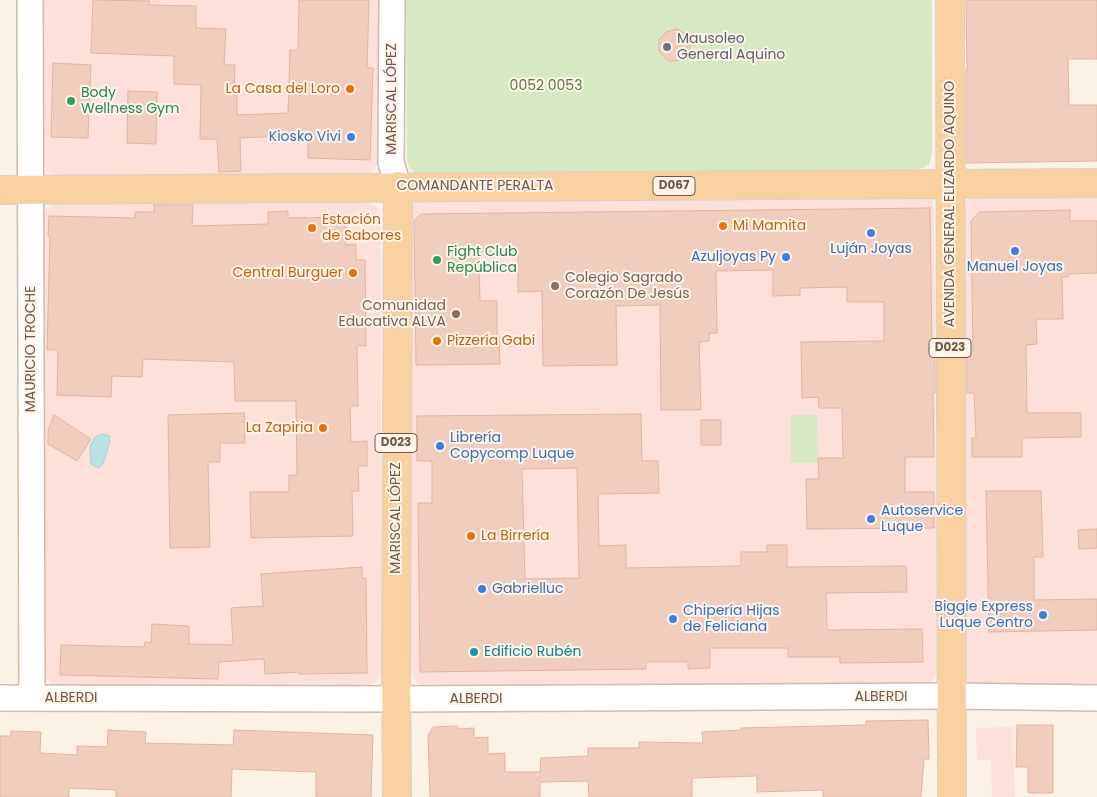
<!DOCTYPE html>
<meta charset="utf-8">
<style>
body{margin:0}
canvas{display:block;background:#fcf1e5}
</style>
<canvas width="1097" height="797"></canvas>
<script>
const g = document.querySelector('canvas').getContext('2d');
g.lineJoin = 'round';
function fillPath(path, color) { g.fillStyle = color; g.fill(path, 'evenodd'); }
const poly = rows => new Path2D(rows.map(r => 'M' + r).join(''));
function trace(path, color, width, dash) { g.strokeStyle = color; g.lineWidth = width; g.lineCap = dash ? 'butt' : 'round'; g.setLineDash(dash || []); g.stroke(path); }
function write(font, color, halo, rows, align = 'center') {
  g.font = font + ' Poppins,sans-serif'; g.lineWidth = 4; g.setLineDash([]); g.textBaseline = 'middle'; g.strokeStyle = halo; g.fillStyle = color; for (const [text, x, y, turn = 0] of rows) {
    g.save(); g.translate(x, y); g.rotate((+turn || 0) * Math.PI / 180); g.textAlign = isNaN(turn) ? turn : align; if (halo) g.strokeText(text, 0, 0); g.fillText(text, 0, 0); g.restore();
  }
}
fillPath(poly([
 [43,0,378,0,380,157,377,166,372,172,365,174,59,177,51,175,46,170,44,160],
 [1097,195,1097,686,976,685,969,683,966,678,964,672,965,209,966,202,970,197],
 [923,196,930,198,933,203,934,209,937,670,935,678,931,682,924,684,431,685,419,684,413,678,411,668,406,217,409,209,415,202,424,200],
 [359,200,374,205,378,209,381,216,381,669,378,680,372,684,365,685,60,686,52,684,47,679,44,670,44,220,46,211,53,205,61,203],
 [1013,727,1015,797,992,797,991,760,977,760,976,728]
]), '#fce0d9');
fillPath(poly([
 [406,0,932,0,932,152,930,163,925,167,916,170,423,174,414,172,409,167,407,159],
 [791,415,817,415,818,463,791,463]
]), '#d6e9c3');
const water = poly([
 [102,434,109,436,110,441,103,464,98,468,91,464,90,447,95,437,102,434]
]);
fillPath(water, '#bae2e5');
trace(water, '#a0d2d7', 1);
const building = poly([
 [93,0,150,1,149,5,196,6,196,28,226,29,224,65,235,65,234,90,237,90,237,115,288,113,290,50,298,50,299,0,369,0,367,68,373,68,370,160,308,158,308,135,240,138,241,171,219,172,217,139,200,139,201,85,174,84,174,56,91,53,93,0],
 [966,0,1097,0,1097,59,1068,59,1069,105,1097,105,1097,161,966,163,966,70,967,70,966,0],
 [676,29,685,33,689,38,690,43,690,55,681,60,670,61,666,59,659,51,659,40,666,32,676,29],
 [53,63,91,65,88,138,51,137,53,63],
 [128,91,157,92,156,144,127,143,128,91],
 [154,205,193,205,192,226,268,224,268,212,288,211,288,218,346,217,346,245,356,244,356,260,365,260,366,346,357,346,358,406,350,406,351,442,367,441,367,466,358,466,359,491,352,491,353,536,251,538,250,492,289,492,289,475,297,475,296,401,235,401,234,362,143,359,142,377,112,376,111,397,57,395,58,350,47,350,50,237,48,236,49,216,135,218,135,212,154,212,154,205],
 [930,208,932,352,935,352,935,393,933,393,934,457,905,457,905,492,934,492,934,528,807,529,806,479,819,479,818,458,843,458,842,408,819,408,818,397,802,398,801,342,884,341,884,302,847,302,847,287,800,288,800,295,773,296,773,270,716,271,717,333,709,333,709,341,699,342,701,410,661,410,660,305,616,306,617,365,543,366,542,291,518,292,518,252,479,252,480,301,497,301,497,336,499,336,500,364,416,365,414,221,421,214,930,208],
 [1070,210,1070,221,1097,221,1097,273,1068,274,1068,277,1062,277,1063,319,1036,319,1037,344,1026,345,1027,413,1081,413,1081,437,1022,438,1022,457,972,457,972,438,976,438,974,393,967,393,967,351,973,351,971,221,979,212,1070,210],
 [244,413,245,443,220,443,220,462,208,462,210,547,170,548,168,415,244,413],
 [641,414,642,461,658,461,659,493,598,494,599,546,626,545,626,568,741,566,741,552,767,552,767,545,787,545,787,567,906,566,907,592,826,593,827,630,922,629,923,662,840,663,840,657,788,657,788,648,710,648,710,668,688,669,688,662,646,662,646,669,420,672,418,503,432,503,432,461,417,461,417,416,641,414],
 [577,468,579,578,525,579,522,469,577,468],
 [54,415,91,439,77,461,48,444,48,431,54,415],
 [701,420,721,420,721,445,701,445,701,420],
 [986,491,1041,491,1043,557,1034,557,1034,600,1097,599,1097,630,989,632,986,491],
 [1097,529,1097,548,1079,549,1078,530,1097,529],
 [362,567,362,578,366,578,367,673,299,674,299,672,265,674,264,659,219,662,218,679,60,675,61,645,144,647,145,642,151,643,152,624,189,626,189,644,233,645,231,608,263,606,261,574,362,567],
 [928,720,929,759,924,759,921,797,823,797,823,790,757,792,757,776,692,778,692,797,589,797,588,781,540,782,540,797,430,797,428,736,433,727,458,726,458,729,474,728,474,738,488,737,488,754,505,753,505,772,540,772,541,758,588,756,588,748,639,748,639,742,703,743,702,732,741,730,741,728,866,725,866,721,928,720],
 [1017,725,1053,725,1053,793,1028,793,1028,767,1016,767,1017,725],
 [108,730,146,732,145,743,233,745,234,730,373,735,371,797,316,797,316,772,232,769,231,797,116,797,116,790,69,788,69,797,0,797,0,736,11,736,11,731,41,732,40,753,77,755,77,746,107,747,108,730]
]);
fillPath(building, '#f1cdbd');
trace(building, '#e3b39e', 1);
const street = poly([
 [30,0,32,698],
 [392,0,391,162,398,186],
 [0,698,396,699,951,696,1097,698]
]);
const primary = poly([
 [950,0,952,797],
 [0,190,1097,183],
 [397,797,396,661,398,186]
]);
trace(street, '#cfbaae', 28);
trace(primary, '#d8d0cd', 30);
trace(street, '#fff', 25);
trace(primary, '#f9d09f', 28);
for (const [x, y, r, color] of [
 [667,47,5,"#6b7280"],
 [350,89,5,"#e8710a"],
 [71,101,5,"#2e9e5b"],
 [351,137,5,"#3f7fe0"],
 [723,226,5,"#e8710a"],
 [312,228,5,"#e8710a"],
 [871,233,5,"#3f7fe0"],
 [1015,251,5,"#3f7fe0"],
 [786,257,5,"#3f7fe0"],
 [437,260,5,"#2e9e5b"],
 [353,273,5,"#e8710a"],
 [555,286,5,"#8d6e63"],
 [456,314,5,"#8d6e63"],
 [437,341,5,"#e8710a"],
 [323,428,5,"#e8710a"],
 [440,446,5,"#3f7fe0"],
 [871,519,5,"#3f7fe0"],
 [471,536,5,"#e8710a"],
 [482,589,5,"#3f7fe0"],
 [1043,615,5,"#3f7fe0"],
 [673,619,5,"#3f7fe0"],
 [474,652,5,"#0f9aa8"]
]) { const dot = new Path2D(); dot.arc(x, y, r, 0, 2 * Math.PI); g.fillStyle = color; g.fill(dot); trace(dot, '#fff5eb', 2); }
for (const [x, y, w] of [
 [674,186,42],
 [950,348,42],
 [396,443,42]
]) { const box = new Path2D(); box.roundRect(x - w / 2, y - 9.5, w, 19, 4); g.fillStyle = '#fff5eb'; g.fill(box); trace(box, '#74564b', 1); }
write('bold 12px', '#74564b', null, [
 ["D067",674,186],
 ["D023",950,348],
 ["D023",396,443]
]);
write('14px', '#5b616d', '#fff5eb', [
 ["Mausoleo",677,39],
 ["General Aquino",677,55]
], 'left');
write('14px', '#577942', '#fff5eb', [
 ["0052 0053",546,86]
]);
write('14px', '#c56008', '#fff5eb', [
 ["La Casa del Loro",340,89,"right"],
 ["Estación",322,220],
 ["de Sabores",322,236],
 ["Mi Mamita",733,226],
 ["Central Burguer",343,273,"right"],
 ["Pizzería Gabi",447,341],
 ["La Zapiria",313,428,"right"],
 ["La Birrería",481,536]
], 'left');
write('14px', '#27864d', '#fff5eb', [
 ["Body",81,93],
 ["Wellness Gym",81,109],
 ["Fight Club",447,252],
 ["República",447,268]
], 'left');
write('14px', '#74564b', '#fff5eb', [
 ["MARISCAL LÓPEZ",392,99,-90],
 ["COMANDANTE PERALTA",475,186],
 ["AVENIDA GENERAL ELIZARDO AQUINO",950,204,-90],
 ["MAURICIO TROCHE",31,349,-90],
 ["MARISCAL LÓPEZ",396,518,-90],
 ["ALBERDI",881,697],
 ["ALBERDI",71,698],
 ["ALBERDI",476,699]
]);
write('14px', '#366cbe', '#fff5eb', [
 ["Kiosko Vivi",341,137,"right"],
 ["Luján Joyas",871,249,"center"],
 ["Azuljoyas Py",776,257,"right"],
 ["Manuel Joyas",1015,267,"center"],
 ["Librería",450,438],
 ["Copycomp Luque",450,454],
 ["Autoservice",881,511],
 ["Luque",881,527],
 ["Gabrielluc",492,589],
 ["Biggie Express",1033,607,"right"],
 ["Luque Centro",1033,623,"right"],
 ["Chipería Hijas",683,611],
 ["de Feliciana",683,627]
], 'left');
write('14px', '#785e54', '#fff5eb', [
 ["Colegio Sagrado",565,278],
 ["Corazón De Jesús",565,294],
 ["Comunidad",446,306,"right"],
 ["Educativa ALVA",446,322,"right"]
], 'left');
write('14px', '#0d838f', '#fff5eb', [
 ["Edificio Rubén",484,652]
], 'left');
</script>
